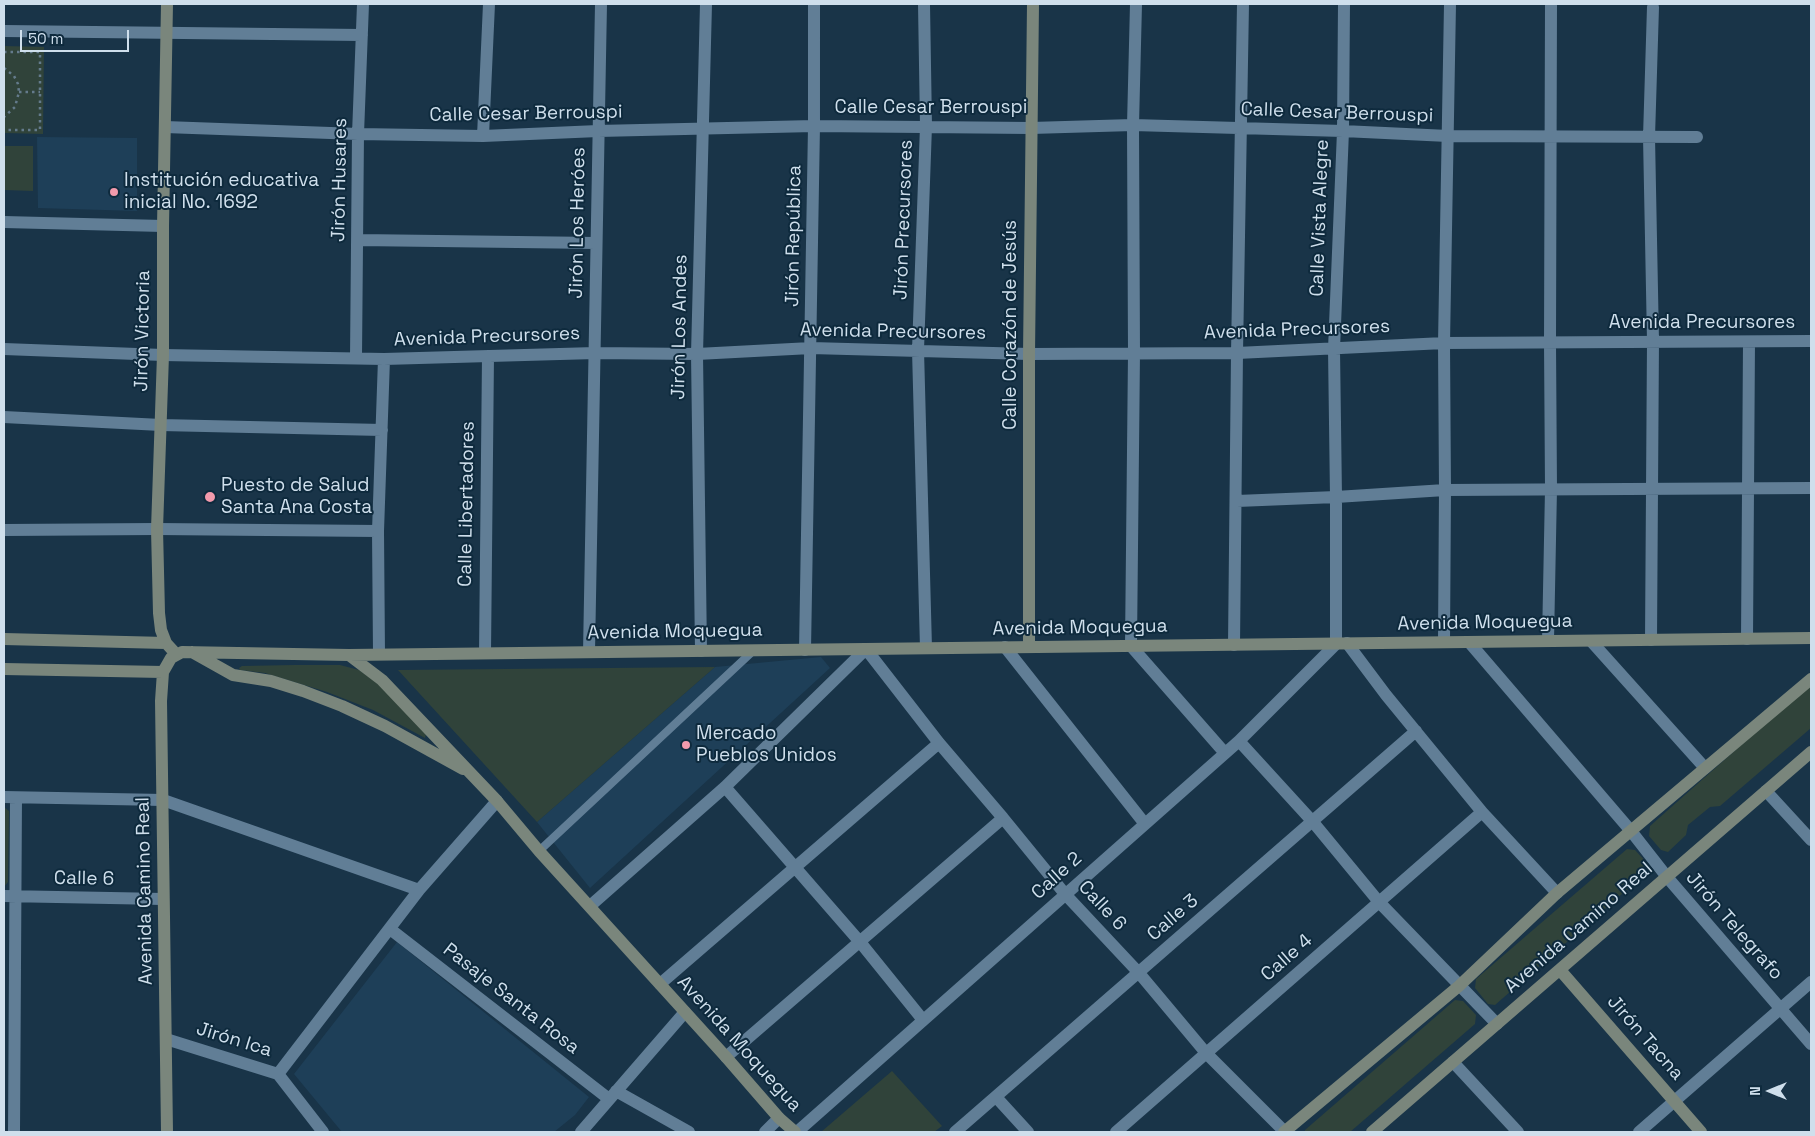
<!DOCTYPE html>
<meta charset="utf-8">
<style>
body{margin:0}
#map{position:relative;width:1815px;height:1136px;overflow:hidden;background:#193448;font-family:"Space Grotesk",sans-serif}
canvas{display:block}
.frame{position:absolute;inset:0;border:5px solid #cfdfec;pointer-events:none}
.north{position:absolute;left:1745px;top:1066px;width:50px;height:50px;-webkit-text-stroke:4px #0e2a3d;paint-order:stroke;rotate:270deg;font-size:14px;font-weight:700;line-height:20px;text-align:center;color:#cfdfec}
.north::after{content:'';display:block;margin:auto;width:18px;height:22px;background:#cfdfec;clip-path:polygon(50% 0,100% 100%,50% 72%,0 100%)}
.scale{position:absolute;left:20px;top:30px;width:109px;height:22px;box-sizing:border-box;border:2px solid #cfdfec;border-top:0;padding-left:6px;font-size:15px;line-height:18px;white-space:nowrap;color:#cfdfec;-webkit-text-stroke:4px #0e2a3d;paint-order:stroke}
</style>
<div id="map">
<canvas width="1815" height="1136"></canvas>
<div class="frame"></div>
<div class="north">N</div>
<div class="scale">50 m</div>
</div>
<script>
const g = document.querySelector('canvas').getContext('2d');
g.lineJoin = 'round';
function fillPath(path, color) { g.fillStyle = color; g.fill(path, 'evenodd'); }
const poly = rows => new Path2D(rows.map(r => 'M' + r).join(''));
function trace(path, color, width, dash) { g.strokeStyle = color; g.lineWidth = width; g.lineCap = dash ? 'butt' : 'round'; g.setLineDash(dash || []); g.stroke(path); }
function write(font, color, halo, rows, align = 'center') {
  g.font = font + ' "Space Grotesk",sans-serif'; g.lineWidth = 4; g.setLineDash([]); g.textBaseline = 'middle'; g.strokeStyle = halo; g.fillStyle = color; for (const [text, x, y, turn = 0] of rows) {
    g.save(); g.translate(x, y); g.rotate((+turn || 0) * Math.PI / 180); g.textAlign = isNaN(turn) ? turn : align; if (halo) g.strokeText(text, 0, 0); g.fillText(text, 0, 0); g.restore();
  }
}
fillPath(poly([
 [37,137,137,138,137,211,38,208],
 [821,657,830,668,590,888,537,822,715,667],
 [397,942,589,1097,575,1115,554,1132,342,1132,294,1074]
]), '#1e3f58');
fillPath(poly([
 [4,46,44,47,43,134,4,133],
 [4,146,33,146,33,191,4,190],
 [294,665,340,665,359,670,384,687,426,734,425,738,373,710,327,692,265,673,240,670,239,668,242,666],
 [715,667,537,822,398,670],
 [1811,683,1811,728,1720,806,1710,807,1688,825,1686,835,1668,852,1661,850,1649,836,1650,826],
 [4,807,9,811,8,882,4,887],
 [1627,849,1635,850,1648,864,1646,873,1495,1005,1488,1004,1475,988,1476,979],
 [1455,1000,1463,1001,1476,1015,1475,1024,1350,1132,1305,1132,1305,1130],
 [892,1071,942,1126,934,1132,821,1132]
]), '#30433a');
trace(poly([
 [4,52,40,52,40,130,4,130],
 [4,68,14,76,18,84,19,92,15,107,4,117],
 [19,92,40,92]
]), '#647b8c', 2.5, [2.5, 4]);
trace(poly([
 [539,851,753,651]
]), '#617e96', 8);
trace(poly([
 [924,4,926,126,918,350,926,648],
 [1136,4,1133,125,1134,353,1131,646,1224,752],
 [4,31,362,35],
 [165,127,358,134,483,136,598,131,814,126,1031,128,1133,125,1343,131,1448,136,1697,137],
 [483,136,489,4],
 [4,222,163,226],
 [358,240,596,243],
 [4,349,163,355,384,359,595,353,697,354,811,348,1029,354,1237,353,1444,343,1811,341],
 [356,357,358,134,363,4],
 [4,417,161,425,382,430],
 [1237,501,1336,497,1445,490,1811,488],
 [4,530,157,529,378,531],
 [1747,639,1749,342],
 [1651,640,1653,341,1649,137,1653,7],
 [1548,641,1551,489,1550,343,1551,4],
 [1591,641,1705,768],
 [1444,642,1445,490,1444,343,1450,4],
 [1469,642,1631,831,1667,877,1811,1044],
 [1347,643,1386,695,1482,812,1557,893],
 [1234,645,1237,353,1243,4],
 [1005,647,1145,824],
 [805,650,814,126,814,4],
 [701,651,697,354,706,4],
 [589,652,601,4],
 [485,653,488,356],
 [379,654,378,531,384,359],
 [1239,741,1313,822,1379,902,1497,1024],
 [725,787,860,942,923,1020],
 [1766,791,1811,840],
 [4,797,163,800,419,890],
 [4,896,163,899],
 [590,906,725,787,866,649,939,743,1003,818,1065,894,1139,973,1206,1053,1285,1132],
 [390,929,609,1099],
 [660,984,939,743],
 [166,1039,278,1074,323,1132],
 [726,1057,1003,818],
 [1453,1062,1518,1132],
 [278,1074,419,890,497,801],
 [616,1091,689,1132],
 [996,1097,1028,1132],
 [14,1132,16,798],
 [581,1132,685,1012],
 [765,1132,779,1118],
 [797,1132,1239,741,1336,644,1336,497,1334,349,1343,131,1344,4],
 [955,1132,1416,731],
 [1116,1132,1482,812],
 [1639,1132,1811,982]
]), '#617e96', 12);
trace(poly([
 [167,4,163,226,163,355,157,529,159,613,161,630,166,643,176,654],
 [4,639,166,643],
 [1029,647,1029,354,1033,4],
 [192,652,233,675,271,681,303,691,342,706,385,726,463,769],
 [349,655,382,680,497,801,539,851,726,1057,779,1118,795,1132],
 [4,669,163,672],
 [1560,970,1701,1132],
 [167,1132,161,701,163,672,171,658,182,652,349,655,1811,638],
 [1284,1132,1459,986,1557,893,1811,679],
 [1372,1132,1811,752]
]), '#7a867c', 12);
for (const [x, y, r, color] of [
 [114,192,5,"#f29aac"],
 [210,497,6,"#f29aac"],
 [686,745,5,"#f29aac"]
]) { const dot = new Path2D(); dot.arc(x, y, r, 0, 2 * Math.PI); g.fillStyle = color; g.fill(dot); trace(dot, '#0e2a3d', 2); }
write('19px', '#cfdfec', '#0e2a3d', [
 ["Calle Cesar Berrouspi",931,108],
 ["Calle Cesar Berrouspi",1337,113,2],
 ["Calle Cesar Berrouspi",526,114,-1],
 ["Jirón Husares",340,180,-89],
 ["Calle Vista Alegre",1320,218,-88],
 ["Jirón Precursores",904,220,-88],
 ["Jirón Los Heróes",578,223,-89],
 ["Jirón República",794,236,-89],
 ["Avenida Precursores",1702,323],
 ["Calle Corazón de Jesús",1011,325,-90],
 ["Jirón Los Andes",680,327,-89],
 ["Avenida Precursores",1297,330,-2],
 ["Jirón Victoria",143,331,-89],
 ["Avenida Precursores",893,332,1],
 ["Avenida Precursores",487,337,-2],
 ["Calle Libertadores",467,504,-89],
 ["Avenida Moquegua",1485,623,-1],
 ["Avenida Moquegua",1080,628,-1],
 ["Avenida Moquegua",675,632,-1],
 ["Calle 2",1057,876,-42],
 ["Calle 6",84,879,1],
 ["Avenida Camino Real",145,891,-91],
 ["Calle 6",1102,906,47],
 ["Calle 3",1173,918,-41],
 ["Jirón Telegrafo",1734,926,49],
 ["Avenida Camino Real",1579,928,-41],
 ["Calle 4",1287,958,-41],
 ["Pasaje Santa Rosa",511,999,38],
 ["Jirón Tacna",1645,1038,49],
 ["Jirón Ica",234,1040,17],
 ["Avenida Moquegua",739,1044,48]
]);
write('19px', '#cfdfec', '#0e2a3d', [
 ["Institución educativa",124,181],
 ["inicial No. 1692",124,203],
 ["Puesto de Salud",221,486],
 ["Santa Ana Costa",221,508],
 ["Mercado",696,734],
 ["Pueblos Unidos",696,756]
], 'left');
</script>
